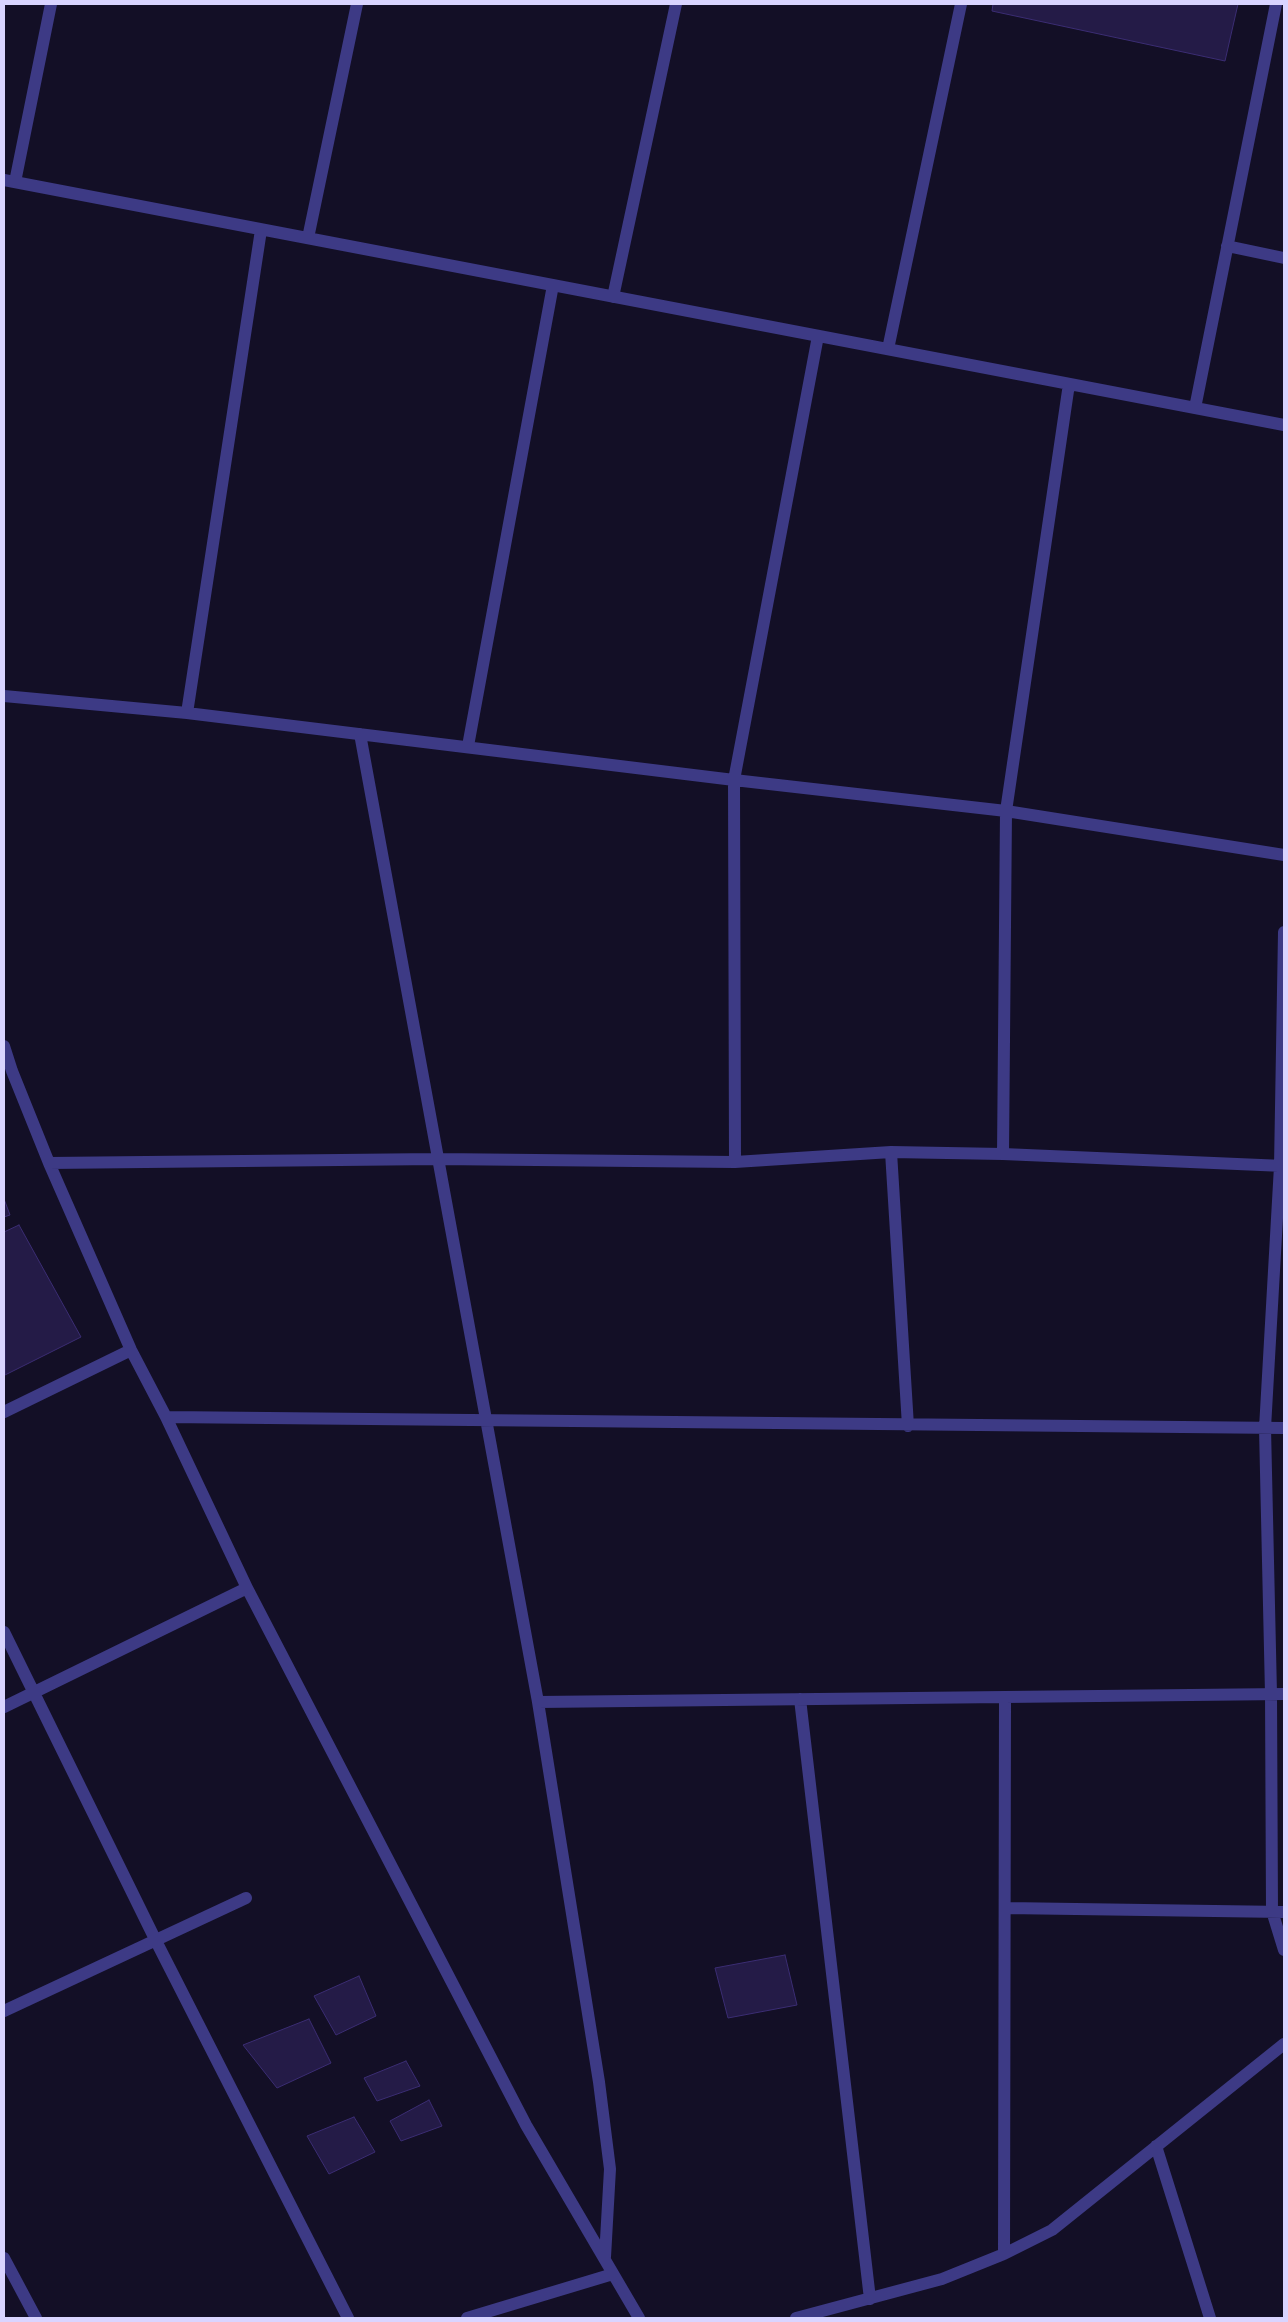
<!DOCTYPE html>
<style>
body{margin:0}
#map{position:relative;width:1288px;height:2322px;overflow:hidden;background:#130f26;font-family:"PT Sans",sans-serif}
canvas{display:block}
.frame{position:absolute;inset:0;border:5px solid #d9d4ff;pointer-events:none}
</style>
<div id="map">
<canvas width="1288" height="2322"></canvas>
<div class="frame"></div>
</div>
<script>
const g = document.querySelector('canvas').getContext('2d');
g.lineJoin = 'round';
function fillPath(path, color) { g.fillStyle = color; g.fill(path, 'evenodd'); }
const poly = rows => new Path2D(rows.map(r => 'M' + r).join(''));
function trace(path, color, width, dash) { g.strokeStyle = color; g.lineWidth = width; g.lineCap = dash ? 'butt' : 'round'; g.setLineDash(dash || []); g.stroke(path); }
const building = poly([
 [993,4,1238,4,1225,61,992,11,993,4],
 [4,1199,10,1215,4,1217,4,1199],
 [19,1225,81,1337,5,1375,4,1232,19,1225],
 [785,1955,797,2005,728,2018,715,1968,785,1955],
 [359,1976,376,2016,336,2035,314,1996,359,1976],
 [309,2019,331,2063,277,2088,243,2045,309,2019],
 [406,2061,420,2086,377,2101,364,2078,406,2061],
 [429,2100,442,2126,401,2141,390,2121,429,2100],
 [354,2117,375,2152,329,2174,307,2136,354,2117]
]);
fillPath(building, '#241b47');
trace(building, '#3b2d73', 1);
trace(poly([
 [4,180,1284,425],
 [15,182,51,4],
 [308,238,357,4],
 [1227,246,1284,258],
 [613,297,676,4],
 [888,349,961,4],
 [1195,408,1276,4],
 [4,696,187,713,734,780,1006,811,1284,855],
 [187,713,261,230],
 [360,734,538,1702,599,2082,610,2169,605,2257],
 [468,746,553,285],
 [1284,932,1280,1166,1265,1428,1271,1694,1272,1911,1284,1950],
 [4,1046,12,1071,49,1163,131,1350,166,1417,247,1588,526,2125,639,2318],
 [891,1152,908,1426],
 [1003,1154,1006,811,1069,384],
 [735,1162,734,780,818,336],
 [49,1163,437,1159,735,1162,891,1152,1003,1154,1284,1166],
 [4,1412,131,1350],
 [166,1417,1284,1428],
 [4,1632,156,1941,348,2318],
 [800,1699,870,2299],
 [538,1702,1284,1694],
 [4,1707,247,1588],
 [1006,1908,1284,1912],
 [4,2011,246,1898],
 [1156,2146,1210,2318],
 [1004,2254,1005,1698],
 [4,2258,36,2318],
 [467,2318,613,2274],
 [796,2318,942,2279,1004,2254,1052,2230,1284,2044]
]), '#3d3a85', 12);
</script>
